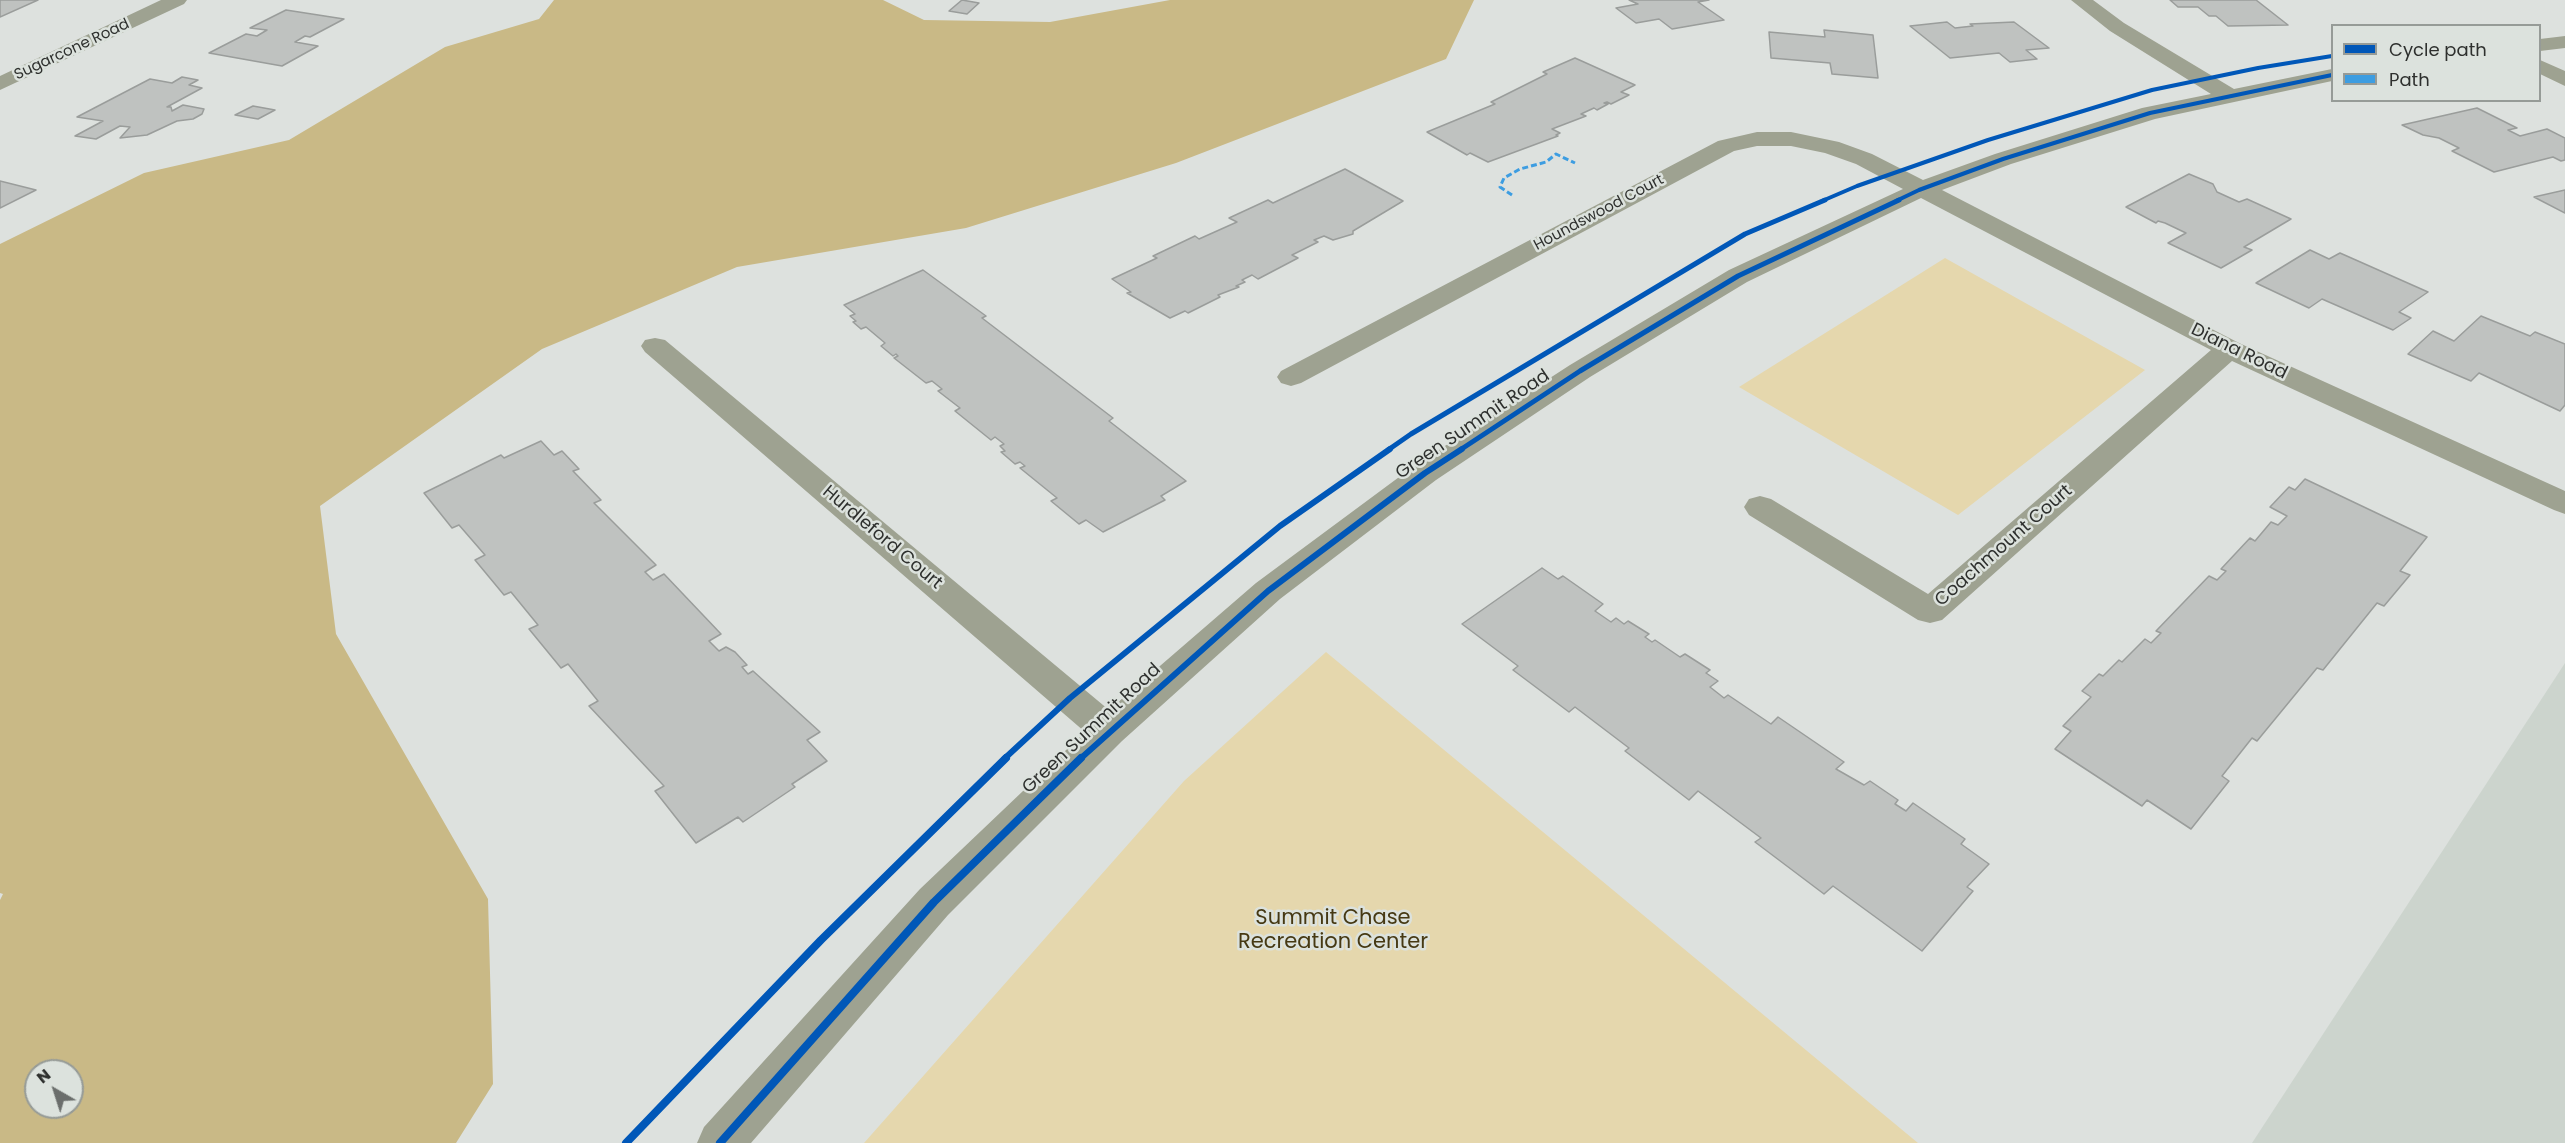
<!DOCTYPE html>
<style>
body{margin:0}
#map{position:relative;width:2565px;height:1143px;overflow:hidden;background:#dde1de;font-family:Poppins,sans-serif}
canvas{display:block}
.legend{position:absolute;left:2331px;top:24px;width:210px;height:78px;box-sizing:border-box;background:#dce2dd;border:2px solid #969b97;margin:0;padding:8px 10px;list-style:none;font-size:18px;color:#2e302e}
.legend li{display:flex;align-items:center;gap:12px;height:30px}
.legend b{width:30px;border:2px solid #969b97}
.north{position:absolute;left:24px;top:1059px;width:60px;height:60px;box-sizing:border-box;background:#dce2dd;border:2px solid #969b97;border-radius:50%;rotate:321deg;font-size:16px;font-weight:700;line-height:24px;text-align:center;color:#2e302e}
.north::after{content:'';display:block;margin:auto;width:21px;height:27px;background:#6b6e6c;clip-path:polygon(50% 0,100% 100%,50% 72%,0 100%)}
</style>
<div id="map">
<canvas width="2565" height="1143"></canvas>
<ul class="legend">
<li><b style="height:8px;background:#0057b8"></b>Cycle path</li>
<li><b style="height:8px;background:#3d9de1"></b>Path</li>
</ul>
<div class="north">N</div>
</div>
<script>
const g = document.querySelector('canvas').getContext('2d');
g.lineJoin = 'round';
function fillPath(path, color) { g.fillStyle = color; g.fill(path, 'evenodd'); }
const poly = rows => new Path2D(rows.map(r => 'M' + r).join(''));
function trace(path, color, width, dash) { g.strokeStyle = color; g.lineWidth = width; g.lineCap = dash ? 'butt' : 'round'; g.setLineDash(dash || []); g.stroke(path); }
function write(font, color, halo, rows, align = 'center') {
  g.font = font + ' Poppins,sans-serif'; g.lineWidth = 5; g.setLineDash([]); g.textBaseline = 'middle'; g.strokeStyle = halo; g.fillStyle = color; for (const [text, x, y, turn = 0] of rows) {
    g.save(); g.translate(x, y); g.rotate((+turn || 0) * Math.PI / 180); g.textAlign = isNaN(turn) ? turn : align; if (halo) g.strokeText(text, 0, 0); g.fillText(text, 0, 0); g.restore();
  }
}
fillPath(poly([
 [2565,663,2565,1143,2252,1143]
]), '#ccd4cd');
fillPath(poly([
 [1945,258,2145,370,1958,515,1739,387],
 [1326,652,1918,1143,864,1143,1184,781]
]), '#e5d7ad');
fillPath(poly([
 [554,0,883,0,924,20,1050,22,1170,0,1474,0,1446,59,1176,163,966,228,737,267,542,349,320,506,336,634,488,899,493,1084,456,1143,0,1143,0,900,3,894,0,893,0,244,144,173,289,140,445,47,539,19],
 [36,1071,72,1071,72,1107,36,1107]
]), '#c9b986');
const building = poly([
 [0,0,38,0,0,17,0,0],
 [962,0,979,3,967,14,949,11,962,0],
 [1629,0,1709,0,1698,2,1724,20,1672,29,1659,19,1636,23,1616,8,1638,4,1629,0],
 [2170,0,2256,0,2288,25,2228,26,2216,16,2209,16,2198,7,2178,7,2170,0],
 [286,10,344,19,310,37,305,36,295,42,318,46,282,66,209,53,246,34,257,36,267,30,250,28,286,10],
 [1947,22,1955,28,1973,26,1970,24,2014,22,2049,48,2026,50,2037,59,2010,62,1999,53,1950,58,1910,26,1947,22],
 [1824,30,1873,35,1878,78,1832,74,1830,63,1771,58,1769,32,1825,37,1824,30],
 [1575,58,1635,85,1621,92,1629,95,1611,104,1607,102,1604,103,1608,104,1597,110,1594,108,1581,114,1586,116,1552,129,1560,133,1556,135,1558,136,1488,162,1470,153,1467,155,1427,132,1495,104,1491,102,1547,74,1543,72,1575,58],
 [182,77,198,80,189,85,202,88,167,107,171,107,172,111,183,105,204,109,202,114,193,119,177,121,147,135,120,138,130,127,120,126,96,139,75,136,103,121,77,117,150,79,172,83,182,77],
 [253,106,275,110,258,119,235,115,253,106],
 [2477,108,2517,128,2508,130,2520,136,2547,129,2565,138,2565,160,2561,161,2553,157,2494,172,2452,151,2459,148,2439,138,2423,135,2402,125,2477,108],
 [1345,169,1403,201,1353,231,1353,234,1333,240,1324,236,1314,240,1318,242,1292,255,1298,258,1258,279,1252,275,1242,280,1245,282,1236,286,1239,287,1218,295,1220,297,1188,313,1185,311,1170,318,1127,293,1131,292,1112,279,1157,258,1153,256,1195,236,1199,239,1237,222,1229,218,1268,200,1273,203,1345,169],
 [2189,174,2213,184,2217,192,2239,202,2247,199,2291,219,2244,247,2252,250,2221,268,2168,243,2186,233,2165,223,2158,221,2156,223,2126,207,2189,174],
 [0,181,36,190,0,208,0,181],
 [2565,190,2565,213,2534,197,2565,190],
 [2310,250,2329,259,2340,253,2428,292,2399,312,2411,318,2393,330,2322,299,2309,308,2256,283,2310,250],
 [923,270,986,316,982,318,1113,418,1109,421,1186,481,1161,496,1165,500,1103,532,1086,520,1079,524,1051,501,1057,498,1020,468,1025,466,1020,462,1015,464,1001,452,1005,451,1000,446,1004,444,995,437,991,440,955,411,960,408,938,391,942,389,932,381,926,383,894,358,898,356,896,354,893,356,881,346,885,343,866,327,861,329,853,322,856,321,850,316,855,314,844,305,923,270],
 [2481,316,2530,336,2535,332,2565,344,2565,405,2560,411,2479,373,2471,381,2408,354,2433,331,2454,341,2481,316],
 [541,441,554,455,562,451,579,469,573,471,601,500,594,503,656,565,645,572,653,580,664,574,721,634,709,641,719,651,726,647,735,652,747,665,742,667,748,674,753,671,820,732,807,740,827,761,792,784,795,787,743,822,738,817,696,843,655,791,664,786,589,706,598,701,568,664,561,668,529,629,538,625,511,592,504,595,475,560,485,555,459,525,452,528,424,493,501,455,504,458,541,441],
 [2305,479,2427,537,2400,571,2410,575,2384,606,2377,603,2323,670,2317,668,2257,741,2252,738,2222,776,2229,781,2191,829,2147,800,2142,806,2055,749,2071,731,2063,726,2091,697,2082,691,2099,674,2103,676,2119,660,2122,662,2145,639,2151,643,2161,633,2156,631,2209,576,2217,580,2226,571,2221,569,2250,538,2255,541,2271,522,2278,525,2287,516,2270,507,2289,487,2295,490,2305,479],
 [1542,568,1558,579,1563,576,1603,604,1595,611,1611,622,1616,618,1624,624,1628,621,1649,634,1645,637,1652,642,1655,640,1680,657,1685,654,1710,670,1706,673,1718,681,1710,687,1724,698,1728,695,1771,724,1778,717,1844,762,1836,769,1864,785,1870,781,1898,800,1895,804,1906,811,1913,803,1965,839,1961,844,1989,864,1967,887,1973,891,1922,951,1833,886,1824,894,1755,842,1761,838,1698,791,1689,800,1625,751,1629,748,1575,707,1569,712,1513,670,1518,666,1462,624,1542,568]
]);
fillPath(building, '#bfc2c0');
trace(building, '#9a9d9b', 1.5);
fillPath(poly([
 [161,0,187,0,184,4,0,90,0,76,161,0],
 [2071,0,2093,0,2124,23,2234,89,2332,69,2332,81,2155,119,2011,164,1942,190,2239,343,2565,491,2565,514,2554,510,2232,361,1942,620,1930,623,1918,620,1749,515,1744,507,1749,499,1760,496,1771,499,1928,594,2211,350,1921,198,1747,282,1590,377,1436,480,1280,599,1122,741,948,915,751,1143,697,1143,704,1127,920,889,1085,732,645,352,641,346,645,340,655,338,665,340,1109,710,1256,583,1414,466,1570,365,1729,270,1903,189,1856,164,1825,153,1791,146,1757,146,1734,151,1301,383,1291,386,1281,383,1277,377,1281,371,1718,141,1757,132,1791,132,1839,142,1872,154,1923,180,1995,154,2142,108,2211,94,2110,31,2071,0],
 [2565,36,2565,48,2540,51,2540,39,2565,36],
 [2540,60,2565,71,2565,86,2540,74,2540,60]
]), '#9ea291');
trace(poly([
 [1512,195,1500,187,1504,178,1520,169,1546,162,1556,154,1575,163]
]), '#3d9de1', 3, [6, 3]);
trace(poly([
 [1822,201,1857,186,1988,140,2152,90,2258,68,2332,56],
 [1896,201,1919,190,2003,159,2150,113,2332,75]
]), '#0057b8', 4);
trace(poly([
 [1388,450,1411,434,1745,234,1825,200],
 [1460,450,1580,371,1738,276,1899,200]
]), '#0057b8', 5);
trace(poly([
 [1004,759,1070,698,1280,526,1390,449],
 [1080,759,1268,591,1425,473,1462,449]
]), '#0057b8', 6);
trace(poly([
 [626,1143,821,940,1006,758],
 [720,1143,934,902,1081,758]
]), '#0057b8', 8);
write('15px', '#2e302e', '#dce2dd', [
 ["Sugarcone Road",72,50,-25],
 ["Houndswood Court",1599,213,-28]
]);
write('18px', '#2e302e', '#dce2dd', [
 ["Diana Road",2239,352,26],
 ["Green Summit Road",1473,425,-34],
 ["Hurdleford Court",882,538,40],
 ["Coachmount Court",2004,546,-41],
 ["Green Summit Road",1092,729,-43]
]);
write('21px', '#463913', '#dce2dd', [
 ["Summit Chase",1333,919],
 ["Recreation Center",1333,943]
]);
</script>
